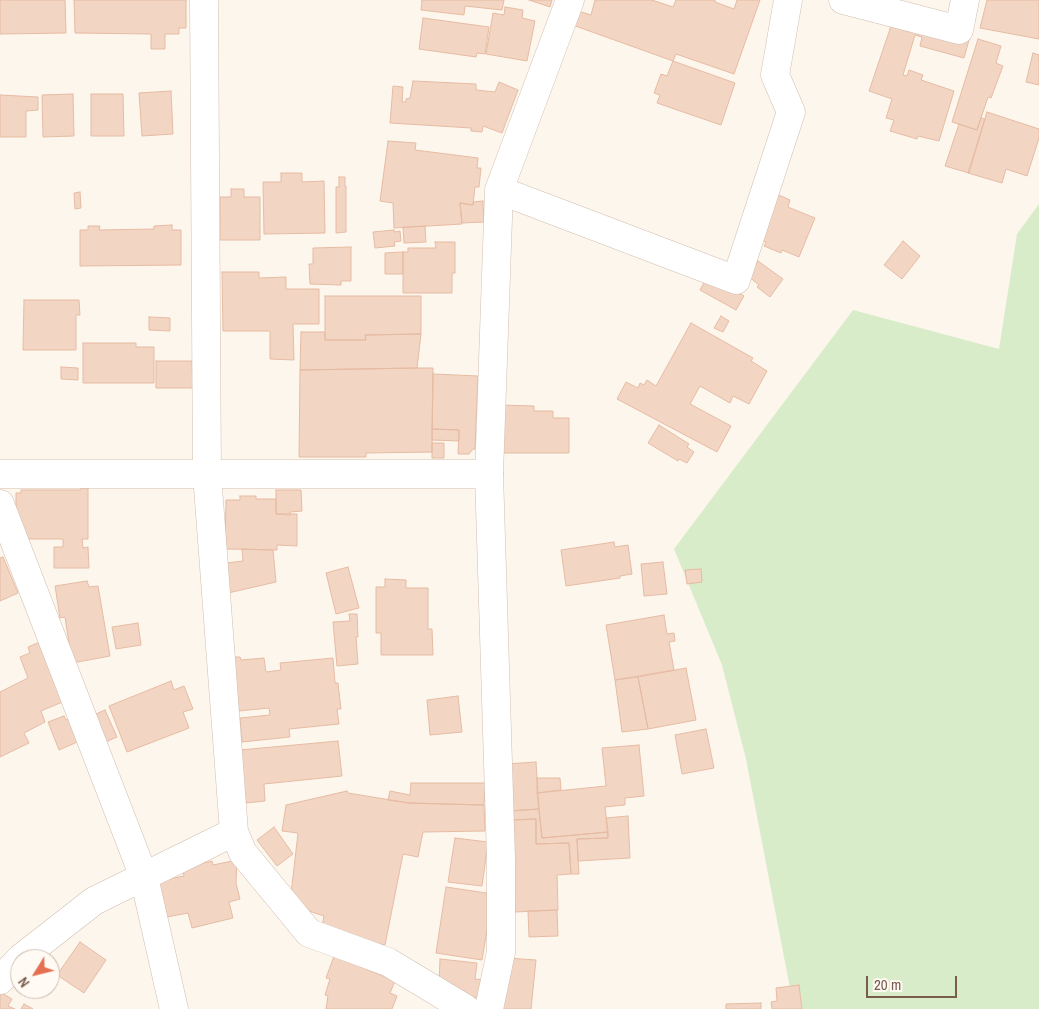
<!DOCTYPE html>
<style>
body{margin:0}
#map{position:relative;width:1039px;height:1009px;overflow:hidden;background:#fdf6ec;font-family:"Archivo Narrow",sans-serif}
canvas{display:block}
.north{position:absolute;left:10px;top:949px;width:50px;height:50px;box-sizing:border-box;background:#fffaf3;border:1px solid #cabbb1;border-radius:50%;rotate:234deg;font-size:14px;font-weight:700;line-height:20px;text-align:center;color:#7a5c4d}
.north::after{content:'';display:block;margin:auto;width:18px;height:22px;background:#e76f51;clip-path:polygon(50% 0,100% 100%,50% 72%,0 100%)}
.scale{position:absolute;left:866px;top:976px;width:91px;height:22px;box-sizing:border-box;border:2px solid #7a5c4d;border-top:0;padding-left:6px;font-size:15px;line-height:18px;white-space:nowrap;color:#7a5c4d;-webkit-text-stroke:4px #fffaf3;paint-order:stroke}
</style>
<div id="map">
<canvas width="1039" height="1009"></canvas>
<div class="north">N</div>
<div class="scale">20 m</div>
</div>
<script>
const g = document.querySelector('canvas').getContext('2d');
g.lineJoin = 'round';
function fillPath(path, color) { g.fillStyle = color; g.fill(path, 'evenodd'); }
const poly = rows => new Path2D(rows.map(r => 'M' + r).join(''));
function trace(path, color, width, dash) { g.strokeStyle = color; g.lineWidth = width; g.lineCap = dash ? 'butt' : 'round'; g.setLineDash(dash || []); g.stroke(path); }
fillPath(poly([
 [1039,204,1039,1009,794,1009,746,759,722,665,674,549,853,310,999,349,1017,234]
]), '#d8ecc9');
const building = poly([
 [0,0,65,0,66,33,0,34,0,0],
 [74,0,186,0,186,28,179,28,179,34,165,34,165,49,151,49,151,34,75,33,74,0],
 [422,0,504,0,502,10,465,6,464,15,421,10,422,0],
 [529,0,552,0,550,7,529,0],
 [595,0,652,0,673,7,676,0,715,0,715,2,734,9,737,0,760,0,734,74,676,54,673,61,567,23,572,9,591,15,595,0],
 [987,0,1039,0,1039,39,980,28,987,0],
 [505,7,523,10,522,18,535,21,527,61,486,54,493,13,504,15,505,7],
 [423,18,489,27,485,54,477,53,476,57,419,49,423,18],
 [912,24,969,40,964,58,920,46,922,37,915,35,903,75,907,76,909,70,923,75,921,80,954,91,939,141,918,136,917,139,890,131,894,120,886,118,892,99,869,91,891,26,910,32,912,24],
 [978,39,1001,46,996,63,1003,66,991,98,988,97,977,130,952,122,978,39],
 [1033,53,1039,55,1039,85,1026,82,1033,53],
 [673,61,735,83,721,125,657,103,660,95,654,93,661,74,667,76,673,61],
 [413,81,476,84,476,90,495,92,499,82,518,90,502,133,483,126,482,132,471,131,471,128,390,123,393,86,403,87,402,102,406,102,406,99,410,98,413,81],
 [171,91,173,134,142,136,139,93,171,91],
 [73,94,74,136,43,137,42,95,73,94],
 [91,94,123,94,124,136,91,136,91,94],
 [0,95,38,97,38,110,26,111,26,137,0,137,0,95],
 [987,112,1039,129,1039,138,1027,176,1006,169,1002,183,968,173,987,112],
 [981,118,985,119,969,173,945,166,959,124,977,130,981,118],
 [388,141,416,143,415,150,478,158,477,168,481,168,479,187,475,187,473,205,460,203,462,224,394,228,393,203,380,201,388,141],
 [281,173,302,173,302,182,324,181,325,233,264,234,263,182,281,182,281,173],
 [339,177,345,177,345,186,346,186,346,232,336,233,336,187,339,187,339,177],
 [231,189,244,189,244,197,260,197,260,240,220,240,220,197,231,197,231,189],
 [80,192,81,208,75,209,74,193,80,192],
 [774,193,790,200,788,207,815,218,799,257,782,250,781,253,764,246,766,242,756,238,774,193],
 [483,201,484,222,462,223,460,203,473,205,473,202,483,201],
 [172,225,172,230,181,230,181,265,80,266,80,230,88,230,88,226,100,226,99,230,154,229,154,226,172,225],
 [425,226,426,242,404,243,403,227,425,226],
 [394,230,394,232,400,231,401,241,394,242,395,246,375,248,373,232,394,230],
 [903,241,920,256,902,279,884,265,903,241],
 [435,242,455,242,455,273,452,273,452,293,403,293,403,252,408,252,408,248,436,248,435,242],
 [351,247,351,281,341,281,341,285,310,284,309,264,313,264,313,248,351,247],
 [403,252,403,274,385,274,385,253,403,252],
 [758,261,783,279,770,297,757,287,759,285,748,276,758,261],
 [222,272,259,272,259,278,286,277,286,289,319,289,319,324,293,324,294,360,270,359,270,331,223,331,222,272],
 [708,275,744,296,736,310,700,290,708,275],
 [325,296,421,296,421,334,365,335,366,340,325,340,325,296],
 [24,300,79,300,80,315,76,315,76,350,23,350,24,300],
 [721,316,729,321,723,332,714,328,721,316],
 [149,317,170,318,170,331,149,330,149,317],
 [691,323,753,358,751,361,767,371,749,404,733,396,730,403,700,386,690,404,731,426,717,452,617,399,626,382,638,388,640,383,644,385,647,380,656,386,691,323],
 [301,332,325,332,325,340,366,340,365,335,421,334,417,368,300,370,301,332],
 [83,343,136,343,136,347,154,347,154,383,83,383,83,343],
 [156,361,192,361,193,388,156,388,156,361],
 [61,367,78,368,78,380,61,379,61,367],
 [417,368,433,368,432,452,366,453,366,457,299,457,300,370,417,368],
 [433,374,478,376,475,449,473,449,469,454,458,454,459,430,432,429,433,374],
 [500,405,534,406,534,411,553,411,553,418,569,418,569,453,500,453,500,405],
 [659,425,689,444,687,447,694,452,687,463,679,459,678,461,648,443,659,425],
 [432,429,459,430,459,441,432,440,432,429],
 [432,443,444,443,444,458,432,458,432,443],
 [81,488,88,488,88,539,82,539,83,548,88,547,89,568,54,568,54,547,63,547,63,539,16,539,16,493,21,493,21,490,81,490,81,488],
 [276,490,301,490,302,511,290,512,290,515,276,514,276,490],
 [240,496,256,496,256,499,276,499,276,514,297,514,297,546,277,545,277,550,225,549,226,500,240,500,240,496],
 [614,542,615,547,628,545,632,574,620,576,620,578,566,586,561,550,614,542],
 [242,549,273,550,276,582,228,593,226,563,243,561,242,549],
 [3,557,18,593,0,601,0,558,3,557],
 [663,562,667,594,644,596,641,564,663,562],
 [348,567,359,608,336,614,326,573,348,567],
 [701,569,702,582,687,584,685,570,701,569],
 [385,579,406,580,406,588,428,588,428,629,432,629,433,655,381,655,381,633,376,633,376,587,385,587,385,579],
 [87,581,89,587,98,586,110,656,72,663,65,617,60,618,55,586,87,581],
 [349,614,357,614,358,637,356,637,358,664,337,666,333,622,350,621,349,614],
 [664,615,667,634,674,633,675,641,669,642,674,670,615,680,606,625,664,615],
 [138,623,141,645,116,649,112,627,138,623],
 [42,641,67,700,41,711,45,722,24,733,29,743,0,757,0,692,28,678,20,657,30,653,28,647,42,641],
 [233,657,240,657,241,660,264,658,266,672,281,670,280,663,333,658,335,683,338,683,341,709,337,709,339,724,289,729,290,737,242,742,240,718,270,715,269,708,239,711,233,657],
 [686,668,696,720,648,729,638,677,686,668],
 [638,677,648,729,622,732,615,680,638,677],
 [171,681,174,690,184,686,193,709,183,712,189,728,127,752,109,706,171,681],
 [458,696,462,732,430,735,427,700,458,696],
 [105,710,117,737,101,744,89,717,105,710],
 [64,716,66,720,72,717,82,740,59,750,48,722,64,716],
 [706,729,714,768,682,774,675,735,706,729],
 [338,741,342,776,264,784,265,801,246,803,240,750,338,741],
 [639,745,644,796,625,798,625,805,605,807,608,832,542,838,537,793,606,786,602,748,639,745],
 [536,762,539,809,509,811,506,764,536,762],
 [537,778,560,778,561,790,537,793,537,778],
 [411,783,485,783,484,805,409,803,388,800,390,791,410,795,411,783],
 [347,791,348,793,409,803,484,805,485,831,423,832,418,857,403,854,385,945,328,934,322,927,324,916,306,910,291,894,298,833,282,831,286,805,347,791],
 [539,809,542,838,608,832,608,838,577,839,579,874,571,874,569,843,536,844,536,819,511,820,510,811,539,809],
 [628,816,630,858,578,861,577,839,608,838,606,818,628,816],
 [536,819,536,844,569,843,571,874,557,875,558,910,515,912,511,820,536,819],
 [274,827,293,854,277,866,257,840,274,827],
 [455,838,488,842,482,886,448,882,455,838],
 [237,860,236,883,240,899,229,902,233,918,192,928,188,913,167,917,159,881,184,876,182,868,212,861,213,865,237,860],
 [446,887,493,894,482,960,436,953,446,887],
 [557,910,558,936,529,937,528,911,557,910],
 [80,942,106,960,84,993,57,975,80,942],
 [334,956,395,981,390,993,397,996,392,1009,326,1009,328,996,325,995,330,979,326,978,334,956],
 [507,958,536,960,531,1009,501,1009,507,958],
 [440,959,477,963,475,979,484,980,486,987,470,1003,439,984,440,959],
 [799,985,802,1009,772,1009,771,1002,777,1001,776,988,799,985],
 [0,992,12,999,8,1006,15,1009,0,1009,0,992],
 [761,1003,761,1009,726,1009,726,1004,761,1003],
 [24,1004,33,1009,21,1009,24,1004]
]);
fillPath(building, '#f3d5c3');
trace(building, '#e6bba3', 1);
const street = poly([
 [843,0,959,30,965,0],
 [499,190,736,280,791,112,775,75,788,0],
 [0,504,144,877,174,1009],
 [234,832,243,853,309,933,388,962,466,1009],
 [0,980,21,958,94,901,234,832,207,474,204,0],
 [489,1009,501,952,501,859,489,474,499,190,570,0]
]);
const secondary = poly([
 [0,474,489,474]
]);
trace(street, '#d1beb0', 29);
trace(secondary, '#d6c0b0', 29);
trace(street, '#fff', 28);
trace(secondary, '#fff', 28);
</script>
